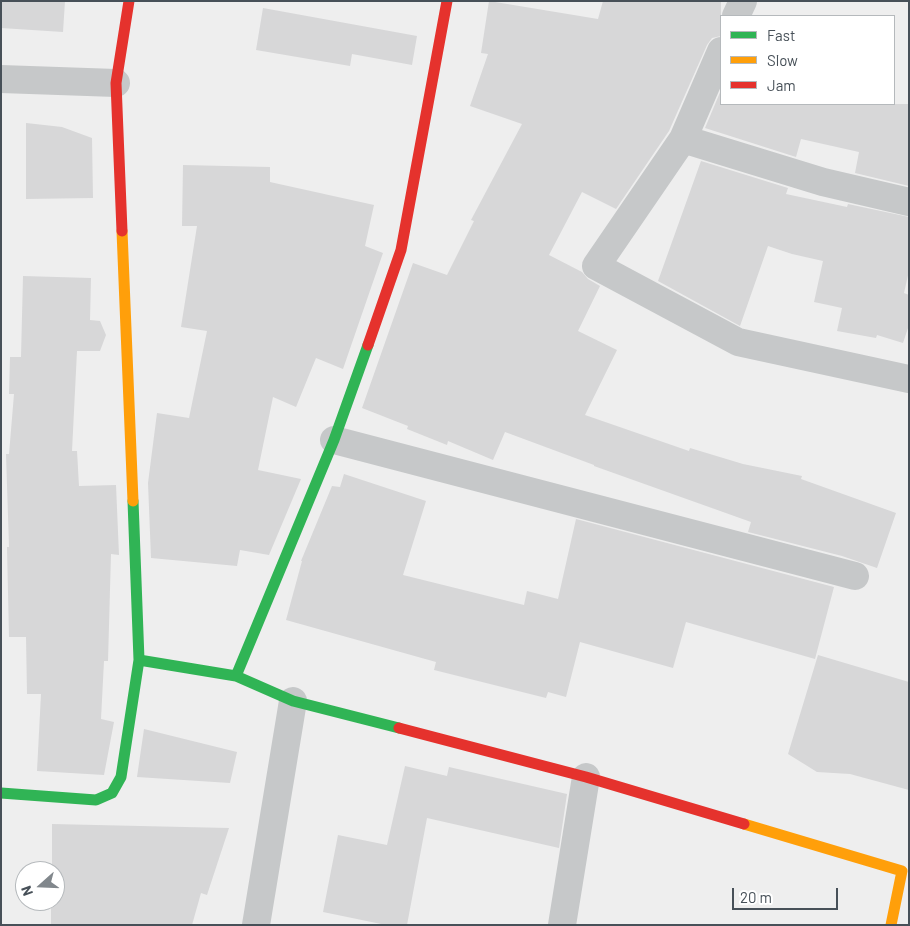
<!DOCTYPE html>
<style>
body{margin:0}
#map{position:relative;width:910px;height:926px;overflow:hidden;background:#eee;font-family:Barlow,sans-serif}
canvas{display:block}
.frame{position:absolute;inset:0;border:2px solid #475058;pointer-events:none}
.legend{position:absolute;left:720px;top:15px;width:175px;height:90px;box-sizing:border-box;background:#fff;border:1px solid #b5b9bc;margin:0;padding:6px 9px;list-style:none;font-size:15px;color:#475058}
.legend li{display:flex;align-items:center;gap:10px;height:25px}
.legend b{width:25px;border:1px solid #b5b9bc}
.north{position:absolute;left:15px;top:861px;width:50px;height:50px;box-sizing:border-box;background:#fff;border:1px solid #b5b9bc;border-radius:50%;rotate:250deg;font-size:14px;font-weight:700;line-height:20px;text-align:center;color:#475058}
.north::after{content:'';display:block;margin:auto;width:18px;height:22px;background:#81878c;clip-path:polygon(50% 0,100% 100%,50% 72%,0 100%)}
.scale{position:absolute;left:732px;top:888px;width:106px;height:22px;box-sizing:border-box;border:2px solid #475058;border-top:0;padding-left:6px;font-size:15px;line-height:18px;white-space:nowrap;color:#475058;-webkit-text-stroke:4px #fff;paint-order:stroke}
</style>
<div id="map">
<canvas width="910" height="926"></canvas>
<div class="frame"></div>
<ul class="legend">
<li><b style="height:6px;background:#30b455"></b>Fast</li>
<li><b style="height:6px;background:#ff9f0a"></b>Slow</li>
<li><b style="height:6px;background:#e5322d"></b>Jam</li>
</ul>
<div class="north">N</div>
<div class="scale">20 m</div>
</div>
<script>
const g = document.querySelector('canvas').getContext('2d');
g.lineJoin = 'round';
function fillPath(path, color) { g.fillStyle = color; g.fill(path, 'evenodd'); }
const poly = rows => new Path2D(rows.map(r => 'M' + r).join(''));
function trace(path, color, width, dash) { g.strokeStyle = color; g.lineWidth = width; g.lineCap = dash ? 'butt' : 'round'; g.setLineDash(dash || []); g.stroke(path); }
fillPath(poly([
 [1,1,65,1,63,32,1,28],
 [489,1,598,19,603,1,721,1,721,36,712,38,707,45,669,131,616,209,582,192,549,255,582,272,588,279,600,286,578,331,617,350,585,415,689,451,690,448,743,464,802,476,801,479,896,513,877,568,842,556,748,532,751,522,594,466,594,465,505,432,493,460,448,441,447,445,407,429,408,426,362,408,413,263,447,275,474,221,471,220,522,124,470,106,488,54,481,53],
 [263,8,417,36,412,65,352,54,350,66,256,50],
 [721,90,721,104,909,104,909,186,855,173,859,152,801,139,796,157,705,128],
 [26,123,62,127,92,138,93,198,26,199],
 [701,161,788,188,786,194,847,207,848,204,909,217,909,271,904,293,909,295,909,325,903,343,877,335,876,338,837,331,842,308,814,302,823,261,792,254,768,246,740,326,658,281],
 [183,165,270,167,270,182,374,205,365,246,383,253,343,369,316,358,296,407,273,397,258,470,301,479,269,555,240,550,237,566,151,558,148,483,157,413,189,418,207,331,181,327,197,226,182,226],
 [23,276,91,278,90,320,100,321,106,335,100,351,77,351,72,451,77,451,79,486,116,485,119,555,111,554,108,661,104,661,101,719,114,722,104,775,37,771,41,694,27,694,26,637,9,637,7,547,9,547,6,454,9,454,14,394,9,394,10,357,21,357],
 [344,474,426,501,403,575,524,605,527,591,558,599,576,519,834,587,815,659,686,622,673,668,580,642,566,697,548,692,546,698,434,670,436,662,286,620,302,561,301,561,332,486,340,487],
 [818,655,909,682,909,790,850,774,817,772,788,754],
 [144,729,237,752,230,783,137,777],
 [405,766,447,776,449,767,567,794,559,848,427,818,407,925,386,925,323,912,338,835,387,845],
 [52,824,229,828,207,895,201,893,192,925,51,925,51,901,55,901,55,871,52,871]
]), '#d7d7d8');
trace(poly([
 [736,16,743,1],
 [721,51,683,139,596,266,738,342,909,379],
 [1,79,116,83],
 [683,139,823,182,909,202],
 [334,440,855,576],
 [256,925,293,701],
 [562,925,586,777]
]), '#c6c8c9', 28);
trace(poly([
 [139,660,236,676,293,701,399,728],
 [236,676,334,440,368,345],
 [1,793,96,800,112,793,121,777,139,660,133,501]
]), '#30b455', 11);
trace(poly([
 [122,231,133,501],
 [744,824,902,871,891,925]
]), '#ff9f0a', 11);
trace(poly([
 [122,231,116,83,129,1],
 [368,345,401,250,447,1],
 [399,728,586,777,744,824]
]), '#e5322d', 11);
</script>
